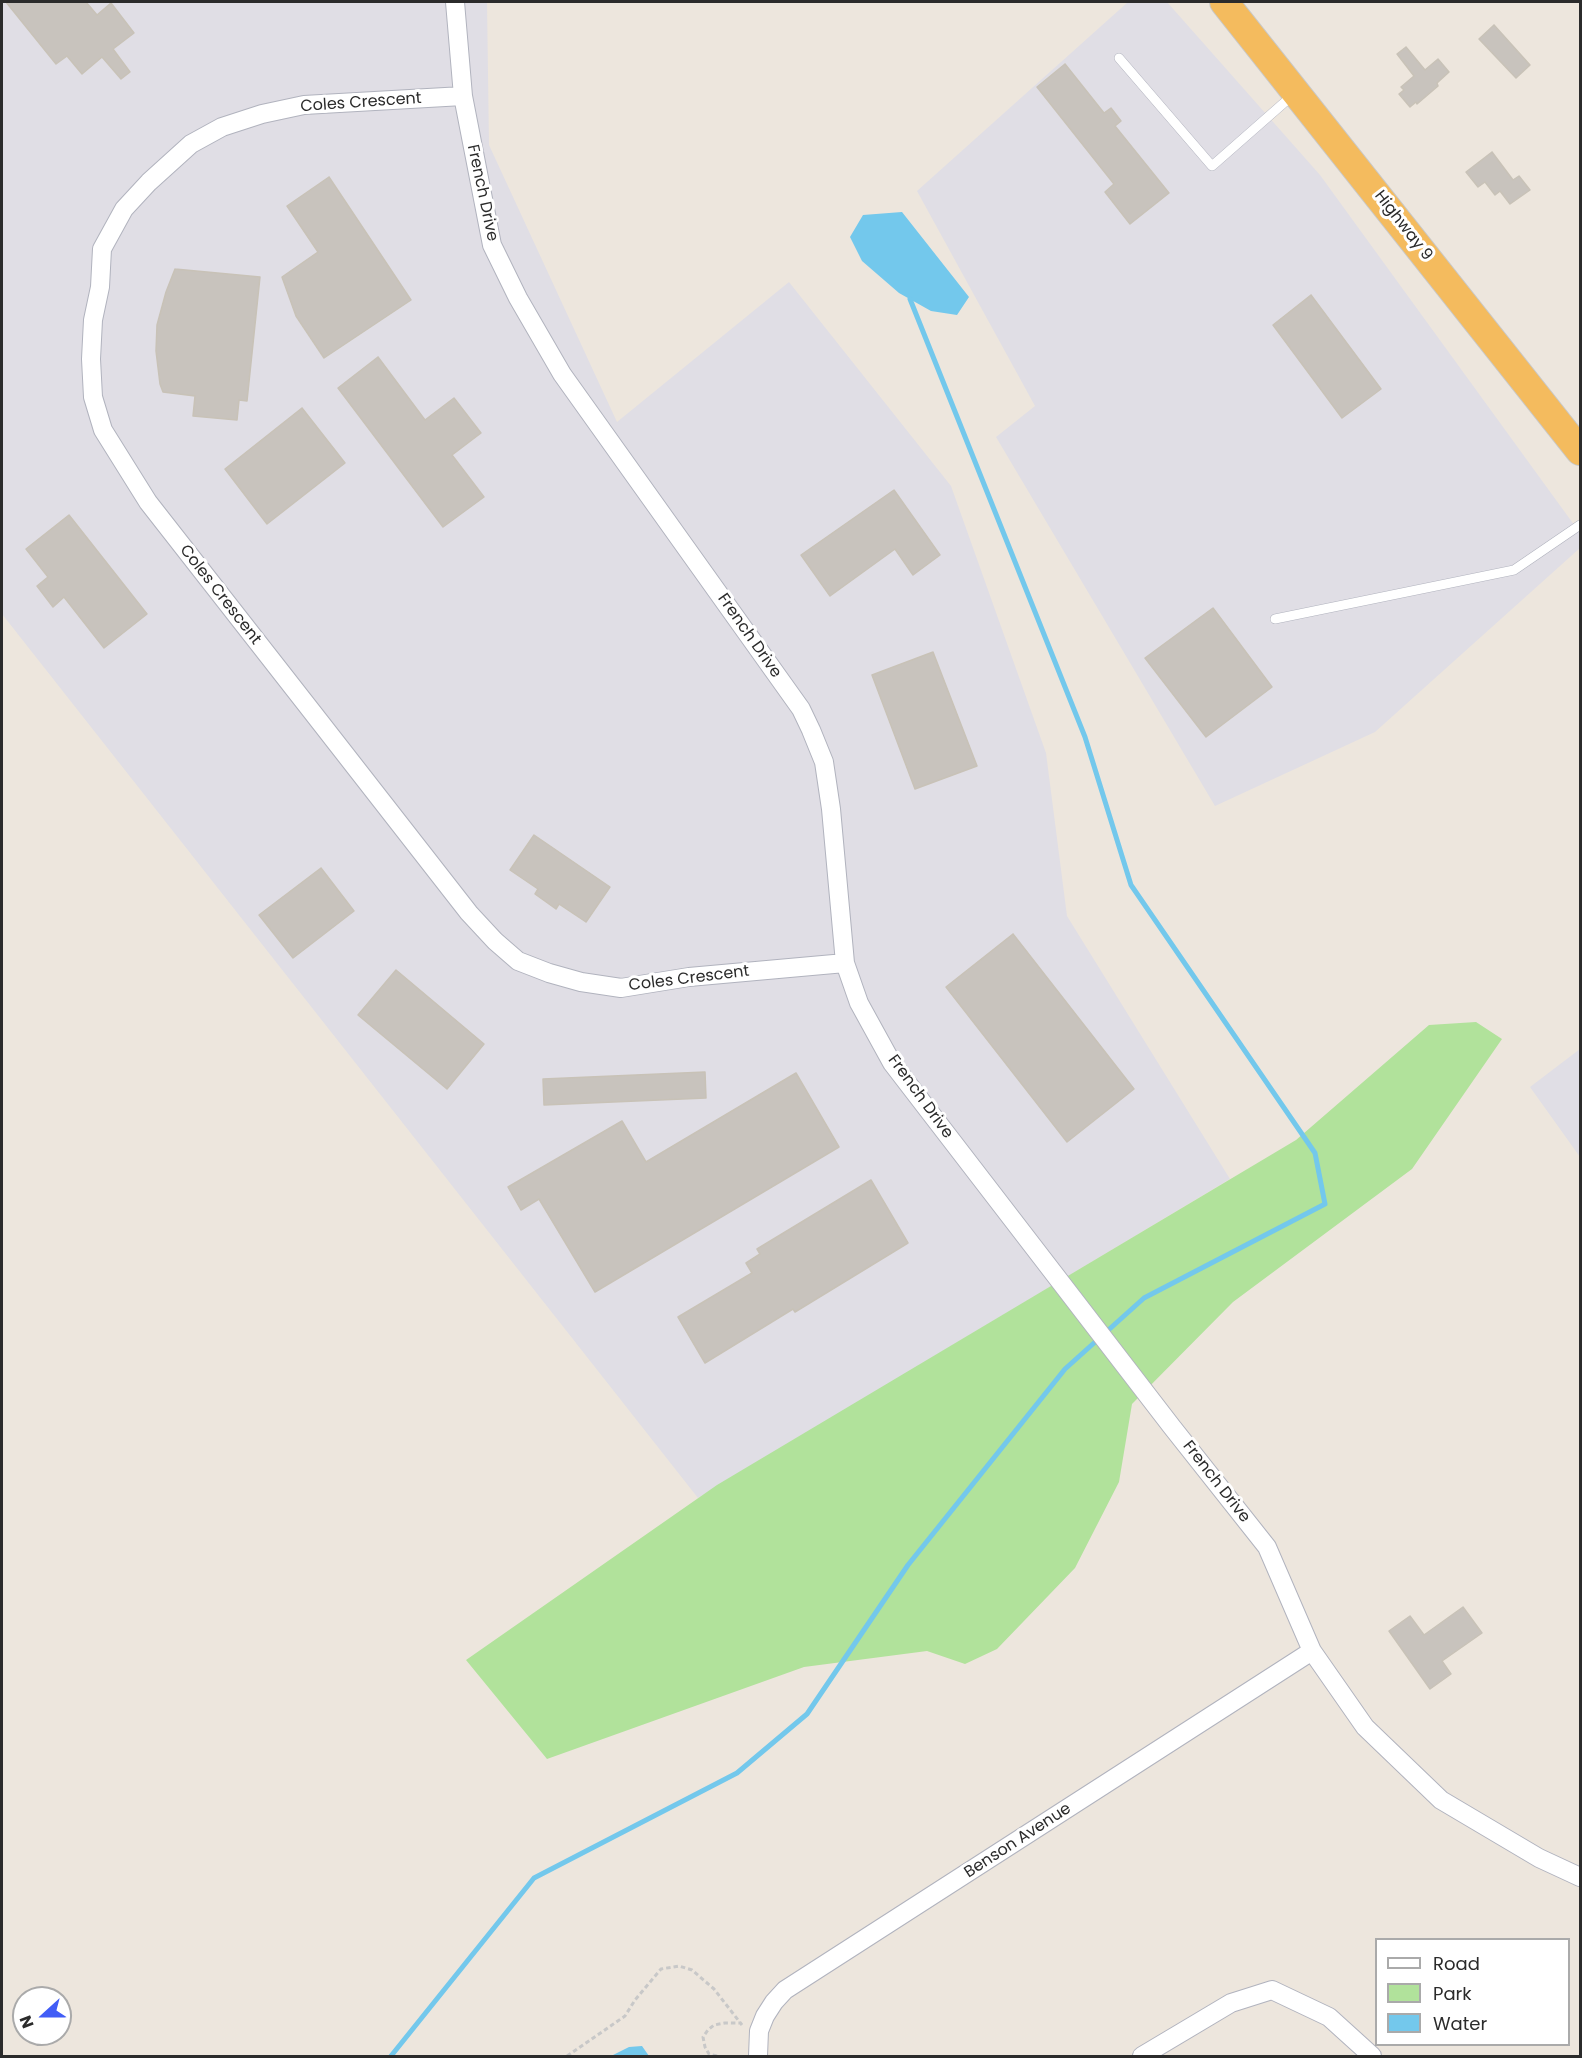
<!DOCTYPE html>
<style>
body{margin:0}
#map{position:relative;width:1582px;height:2058px;overflow:hidden;background:#ede6dd;font-family:Poppins,sans-serif}
canvas{display:block}
.frame{position:absolute;inset:0;border:3px solid #2b2b2b;pointer-events:none}
.legend{position:absolute;left:1375px;top:1938px;width:195px;height:108px;box-sizing:border-box;background:#fff;border:2px solid #aaa;margin:0;padding:8px 10px;list-style:none;font-size:18px;color:#2b2b2b}
.legend li{display:flex;align-items:center;gap:12px;height:30px}
.legend b{width:30px;border:2px solid #aaa}
.north{position:absolute;left:12px;top:1986px;width:60px;height:60px;box-sizing:border-box;background:#fff;border:2px solid #aaa;border-radius:50%;rotate:249deg;font-size:16px;font-weight:700;line-height:24px;text-align:center;color:#2b2b2b}
.north::after{content:'';display:block;margin:auto;width:21px;height:27px;background:#415df6;clip-path:polygon(50% 0,100% 100%,50% 72%,0 100%)}
</style>
<div id="map">
<canvas width="1582" height="2058"></canvas>
<div class="frame"></div>
<ul class="legend">
<li><b style="height:8px;background:#fff"></b>Road</li>
<li><b style="height:16px;background:#b1e29b"></b>Park</li>
<li><b style="height:16px;background:#73c8ec"></b>Water</li>
</ul>
<div class="north">N</div>
</div>
<script>
const g = document.querySelector('canvas').getContext('2d');
g.lineJoin = 'round';
function fillPath(path, color) { g.fillStyle = color; g.fill(path, 'evenodd'); }
const poly = rows => new Path2D(rows.map(r => 'M' + r).join(''));
function trace(path, color, width, dash) { g.strokeStyle = color; g.lineWidth = width; g.lineCap = dash ? 'butt' : 'round'; g.setLineDash(dash || []); g.stroke(path); }
function write(font, color, halo, rows, align = 'center') {
  g.font = font + ' Poppins,sans-serif'; g.lineWidth = 6; g.setLineDash([]); g.textBaseline = 'middle'; g.strokeStyle = halo; g.fillStyle = color; for (const [text, x, y, turn = 0] of rows) {
    g.save(); g.translate(x, y); g.rotate((+turn || 0) * Math.PI / 180); g.textAlign = isNaN(turn) ? turn : align; if (halo) g.strokeText(text, 0, 0); g.fillText(text, 0, 0); g.restore();
  }
}
fillPath(poly([
 [2,2,487,2,489,145,617,422,789,282,951,486,1046,753,1067,916,1230,1179,698,1498,2,614],
 [1128,2,1167,2,1320,175,1580,533,1580,548,1375,732,1215,806,996,437,1035,406,917,191],
 [1580,1049,1580,1157,1530,1087]
]), '#e0dee5');
fillPath(poly([
 [1476,1022,1502,1039,1412,1169,1233,1302,1132,1404,1119,1482,1075,1568,997,1649,965,1664,927,1651,804,1667,547,1759,466,1660,717,1485,1296,1140,1429,1025]
]), '#b1e29b');
fillPath(poly([
 [902,212,969,297,957,315,931,311,899,293,862,261,850,237,863,215],
 [642,2046,649,2056,611,2056,629,2047]
]), '#73c8ec');
trace(poly([
 [391,2056,534,1878,737,1773,807,1714,908,1565,1065,1369,1144,1298,1325,1204,1315,1153,1131,885,1085,737,910,299]
]), '#73c8ec', 5);
const building = poly([
 [6,2,86,2,97,15,111,3,134,33,113,49,130,72,121,79,102,57,82,74,67,56,56,64,6,2],
 [1494,25,1530,65,1516,78,1479,39,1494,25],
 [1406,47,1425,70,1438,59,1449,72,1437,83,1438,86,1417,104,1416,102,1410,107,1399,94,1404,90,1401,87,1414,76,1397,54,1406,47],
 [1065,64,1104,113,1111,108,1121,121,1115,126,1169,193,1130,224,1105,192,1114,184,1037,87,1065,64],
 [1492,152,1513,180,1519,176,1530,190,1510,204,1500,191,1495,195,1485,182,1478,187,1466,172,1492,152],
 [329,177,411,300,324,358,296,316,282,277,318,252,287,206,329,177],
 [175,269,260,277,247,401,239,400,237,420,193,416,195,396,163,392,160,384,156,351,157,325,166,292,175,269],
 [1311,295,1381,389,1342,418,1273,325,1311,295],
 [378,357,425,420,454,398,481,433,452,455,484,497,443,527,338,388,378,357],
 [302,408,345,463,267,524,225,469,302,408],
 [894,490,940,555,913,575,895,549,830,596,801,555,894,490],
 [69,515,147,614,104,648,64,597,53,607,37,586,48,577,26,549,69,515],
 [1213,608,1272,687,1206,737,1145,658,1213,608],
 [933,652,977,766,915,789,872,675,933,652],
 [534,835,610,887,586,922,559,904,556,909,535,894,538,889,510,870,534,835],
 [321,868,354,911,293,958,259,915,321,868],
 [1013,934,1134,1089,1067,1142,946,987,1013,934],
 [396,970,484,1044,447,1089,358,1015,396,970],
 [705,1072,706,1098,544,1105,543,1079,705,1072],
 [796,1073,839,1147,595,1292,539,1199,521,1210,508,1187,622,1121,646,1162,796,1073],
 [871,1180,908,1243,795,1312,793,1309,705,1363,678,1317,752,1273,746,1263,760,1254,757,1249,871,1180],
 [1463,1607,1482,1633,1442,1661,1451,1674,1430,1689,1389,1631,1410,1616,1424,1635,1463,1607]
]);
fillPath(building, '#c8c3bd');
trace(building, '#c8c2b7', 1.5);
const service = poly([
 [1119,58,1212,166,1294,94],
 [1275,619,1514,570,1580,525]
]);
const minor = poly([
 [455,2,463,96,492,245,518,298,562,374,801,709,811,730,824,762,831,809,845,963,859,1003,892,1063,1172,1427,1267,1547,1312,1651,1365,1727,1441,1800,1539,1858,1580,1877],
 [463,96,304,105,262,114,222,127,191,144,149,182,124,209,102,249,100,287,93,320,91,359,93,397,103,430,148,502,320,722,469,913,495,941,518,961,549,973,581,982,621,988,689,977,845,963],
 [758,2056,759,2031,765,2016,774,2002,785,1990,1312,1651],
 [1142,2056,1231,2003,1272,1990,1329,2017,1372,2056]
]);
const trunk = poly([
 [1224,2,1580,451]
]);
trace(service, '#b1b3be', 10);
trace(minor, '#b1b3be', 20);
trace(trunk, '#c8c8c8', 30);
trace(poly([
 [567,2056,625,2016,635,2000,661,1969,679,1966,692,1970,714,1989,742,2025],
 [717,2056,709,2054,705,2047,703,2037,708,2030,714,2025,725,2023,741,2023]
]), '#c8c8c8', 3, [4.5, 3]);
trace(service, '#fff', 9);
trace(minor, '#fff', 18);
trace(trunk, '#f4bb5e', 28);
write('16px', '#2b2b2b', '#fff', [
 ["Coles Crescent",361,103,-4],
 ["French Drive",482,193,78],
 ["Highway 9",1403,226,52],
 ["Coles Crescent",220,595,52],
 ["French Drive",749,636,55],
 ["Coles Crescent",689,979,-7],
 ["French Drive",920,1097,54],
 ["French Drive",1216,1482,52],
 ["Benson Avenue",1018,1841,-33]
]);
</script>
